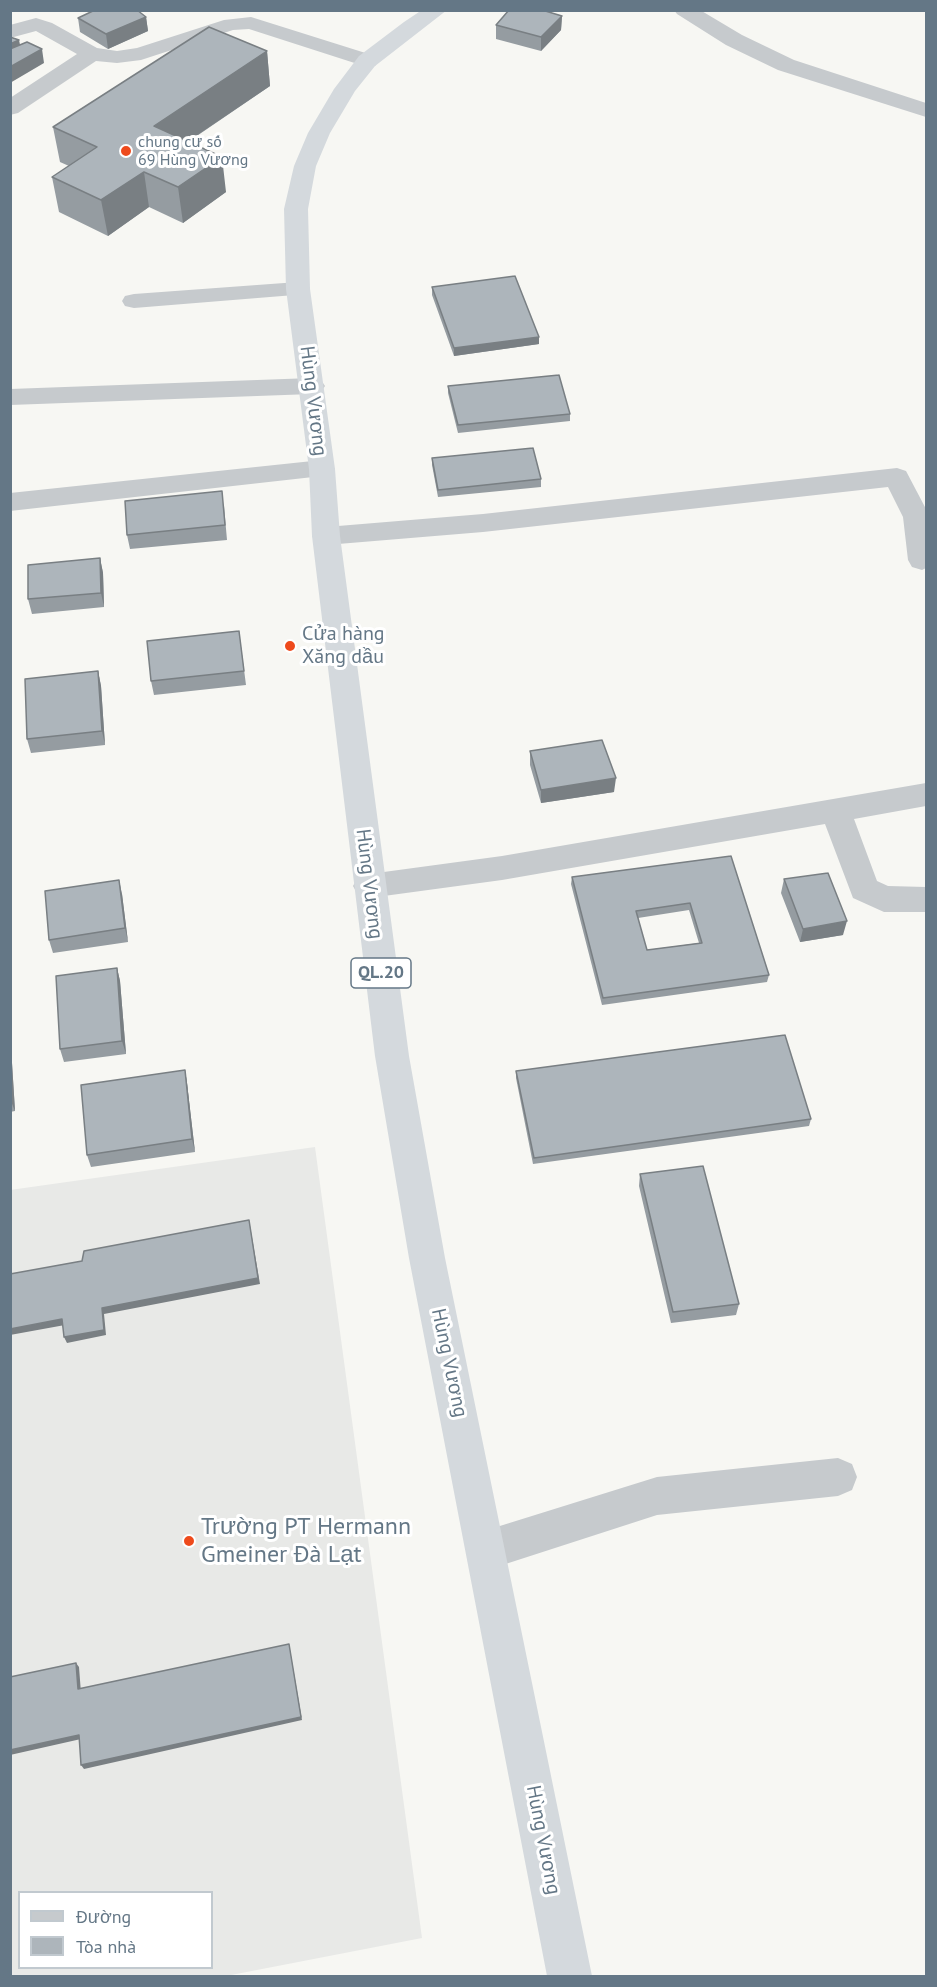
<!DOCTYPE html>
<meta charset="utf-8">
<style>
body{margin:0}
#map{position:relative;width:937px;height:1987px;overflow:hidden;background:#f7f7f3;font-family:"PT Sans",sans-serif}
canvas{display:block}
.frame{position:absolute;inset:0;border:12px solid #647786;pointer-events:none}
.legend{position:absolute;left:18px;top:1891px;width:195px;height:78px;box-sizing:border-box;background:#fff;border:2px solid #c1c9cf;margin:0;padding:8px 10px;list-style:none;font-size:18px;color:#647786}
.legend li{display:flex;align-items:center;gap:12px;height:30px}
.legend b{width:30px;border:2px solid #c1c9cf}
</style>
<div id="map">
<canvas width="937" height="1987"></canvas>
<div class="frame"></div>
<ul class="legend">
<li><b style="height:8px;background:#c6cacd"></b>Đường</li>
<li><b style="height:16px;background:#adb5bb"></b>Tòa nhà</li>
</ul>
</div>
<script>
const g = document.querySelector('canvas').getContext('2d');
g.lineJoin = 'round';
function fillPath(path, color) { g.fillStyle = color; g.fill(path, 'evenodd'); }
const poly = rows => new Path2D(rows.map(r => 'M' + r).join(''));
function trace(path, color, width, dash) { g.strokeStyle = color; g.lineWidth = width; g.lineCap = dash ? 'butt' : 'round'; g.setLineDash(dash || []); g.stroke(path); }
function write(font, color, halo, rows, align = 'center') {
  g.font = font + ' "PT Sans",sans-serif'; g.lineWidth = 6; g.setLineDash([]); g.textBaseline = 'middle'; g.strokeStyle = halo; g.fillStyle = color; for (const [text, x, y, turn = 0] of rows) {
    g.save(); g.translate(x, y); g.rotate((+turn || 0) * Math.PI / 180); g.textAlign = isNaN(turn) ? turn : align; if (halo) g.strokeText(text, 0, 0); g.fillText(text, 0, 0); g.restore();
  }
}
fillPath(poly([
 [315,1147,422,1938,226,1976,11,1976,10,1190],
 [20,1892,212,1892,212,1968,20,1968]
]), '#e8e9e7');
fillPath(poly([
 [674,10,700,10,742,35,794,60,926,103,926,117,778,70,726,45,677,14,674,10],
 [251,17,375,56,378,61,375,66,367,67,249,29,233,30,141,60,117,63,96,61,18,113,10,115,10,98,77,54,36,31,10,38,10,25,36,18,52,23,97,48,117,51,137,48,224,20,251,17],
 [298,282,307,284,310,289,307,294,134,308,125,306,122,301,125,296,134,294,298,282],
 [312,378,321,380,325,386,321,392,312,394,10,405,10,389,312,378],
 [322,460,331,463,335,469,331,475,10,511,10,493,322,460],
 [897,468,906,471,926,509,926,568,922,570,912,567,908,560,903,517,888,487,483,532,326,545,316,543,312,536,316,529,326,527,483,514,897,468],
 [926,783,926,806,854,819,877,881,888,886,926,887,926,912,884,912,853,898,825,824,502,880,369,898,358,895,353,886,358,877,369,874,502,856,926,783],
 [838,1458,852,1464,857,1477,852,1490,838,1496,657,1515,487,1570,473,1564,467,1550,473,1536,487,1530,657,1477,838,1458]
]), '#c6cacd');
fillPath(poly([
 [422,10,447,10,375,66,355,91,330,133,316,166,308,209,310,289,335,469,340,536,409,1056,445,1258,592,1976,547,1976,409,1258,375,1056,312,536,309,469,286,289,284,209,294,166,308,133,334,89,359,56,404,22,422,10]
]), '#d4d9dd');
fillPath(poly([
 [562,16,561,30,541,51,496,39,496,25],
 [146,17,148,31,108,49,80,32,78,18],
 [267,51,270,86,188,142,226,192,183,223,149,207,108,236,59,212,52,177,69,166,60,162,53,127],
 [432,287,539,337,539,344,454,356,432,295],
 [448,386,570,414,570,421,458,433,448,393],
 [432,458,541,479,541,487,438,497,432,465],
 [224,506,227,540,130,549,127,535],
 [100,558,103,573,104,607,32,614,28,599],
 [239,631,246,685,154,695,151,681],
 [98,671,101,686,105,745,31,753,27,739],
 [530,751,614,792,541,803,530,765],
 [731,856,769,975,767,982,602,1005,571,884,572,877],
 [689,910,699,943,647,950,638,918],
 [784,879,843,935,800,942,781,893],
 [122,894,128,942,53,953,49,940],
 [117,968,120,981,126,1054,64,1062,60,1049],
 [10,1031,15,1111,10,1112],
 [185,1070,187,1083,195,1152,91,1167,87,1155],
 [516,1071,811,1119,809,1126,533,1164,516,1078],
 [640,1174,739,1304,736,1315,671,1323,639,1186]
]), '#959ca1');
fillPath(poly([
 [562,16,561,30,541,51,541,37],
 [146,17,148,31,108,49,106,34],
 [19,40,22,54,10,60,10,44],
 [42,49,44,63,10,83,10,67],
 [267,51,270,86,159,161,154,126],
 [222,157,226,192,183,223,178,187],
 [144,172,149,207,108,236,101,200],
 [539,337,539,344,454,356,454,348],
 [100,558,103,573,104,607,101,593],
 [98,671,101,686,105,745,102,731],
 [616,778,614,792,541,803,541,790],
 [119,880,122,894,128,942,125,928],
 [847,921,843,935,800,942,803,929],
 [117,968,120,981,126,1054,122,1041],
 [10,1031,15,1111,10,1099],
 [185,1070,187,1083,195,1152,192,1139],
 [249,1220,260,1284,104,1314,106,1335,67,1343,64,1337,102,1308],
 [62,1319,65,1325,10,1335,10,1329],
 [289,1644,302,1720,84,1769,81,1765],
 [76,1663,79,1667,81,1693,78,1689],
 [79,1735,81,1739,10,1755,10,1750]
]), '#797f83');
const building = poly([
 [95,10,137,10,146,17,106,34,78,18,95,10],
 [509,10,542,10,562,16,541,37,496,25,509,10],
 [209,27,267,51,154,126,222,157,178,187,144,172,101,200,52,177,97,147,53,127,209,27],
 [10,37,19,40,10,44,10,37],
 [27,42,42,49,10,67,10,49,27,42],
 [515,276,539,337,454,348,432,287,515,276],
 [559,375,570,414,458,425,448,386,559,375],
 [533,448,541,479,438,490,432,458,533,448],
 [222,491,225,525,127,535,125,501,222,491],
 [100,558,101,593,28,599,28,565,100,558],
 [239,631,244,671,151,681,147,641,239,631],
 [98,671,102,731,27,739,25,679,98,671],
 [602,740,616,778,541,790,530,751,602,740],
 [731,856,769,975,603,998,572,877,731,856],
 [690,903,702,943,647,950,636,911,690,903],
 [828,873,847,921,803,929,784,879,828,873],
 [119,880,125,928,49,940,45,891,119,880],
 [117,968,122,1041,60,1049,56,976,117,968],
 [785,1035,811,1119,534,1158,516,1071,785,1035],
 [185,1070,192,1139,87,1155,81,1085,185,1070],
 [703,1166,739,1304,673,1312,640,1174,703,1166],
 [249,1220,258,1278,102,1308,104,1330,64,1337,62,1319,10,1329,10,1274,82,1261,84,1251,249,1220],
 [289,1644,301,1717,81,1765,79,1735,10,1750,10,1677,76,1663,78,1689,289,1644]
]);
fillPath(building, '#adb5bb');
trace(building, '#797f83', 1.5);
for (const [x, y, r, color] of [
 [126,151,6,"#ee4a1c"],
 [290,646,6,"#ee4a1c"],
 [189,1541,6,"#ee4a1c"]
]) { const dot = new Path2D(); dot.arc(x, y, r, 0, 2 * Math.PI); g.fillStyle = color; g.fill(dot); trace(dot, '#fff', 2); }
write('16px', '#647786', '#fff', [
 ["chung cư số",138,142],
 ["69 Hùng Vương",138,160]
], 'left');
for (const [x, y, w] of [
 [381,973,60]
]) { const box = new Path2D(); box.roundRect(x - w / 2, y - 15, w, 30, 4.5); g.fillStyle = '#fff'; g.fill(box); trace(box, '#647786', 1.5); }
write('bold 18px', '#647786', null, [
 ["QL.20",381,973]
]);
write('20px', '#647786', '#fff', [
 ["Hùng Vương",313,401,83],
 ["Hùng Vương",369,884,83],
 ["Hùng Vương",449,1363,78],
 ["Hùng Vương",543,1840,79]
]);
write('20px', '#647786', '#fff', [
 ["Cửa hàng",302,634],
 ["Xăng dầu",302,657]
], 'left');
write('24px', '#647786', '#fff', [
 ["Trường PT Hermann",201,1527],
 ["Gmeiner Đà Lạt",201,1555]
], 'left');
</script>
